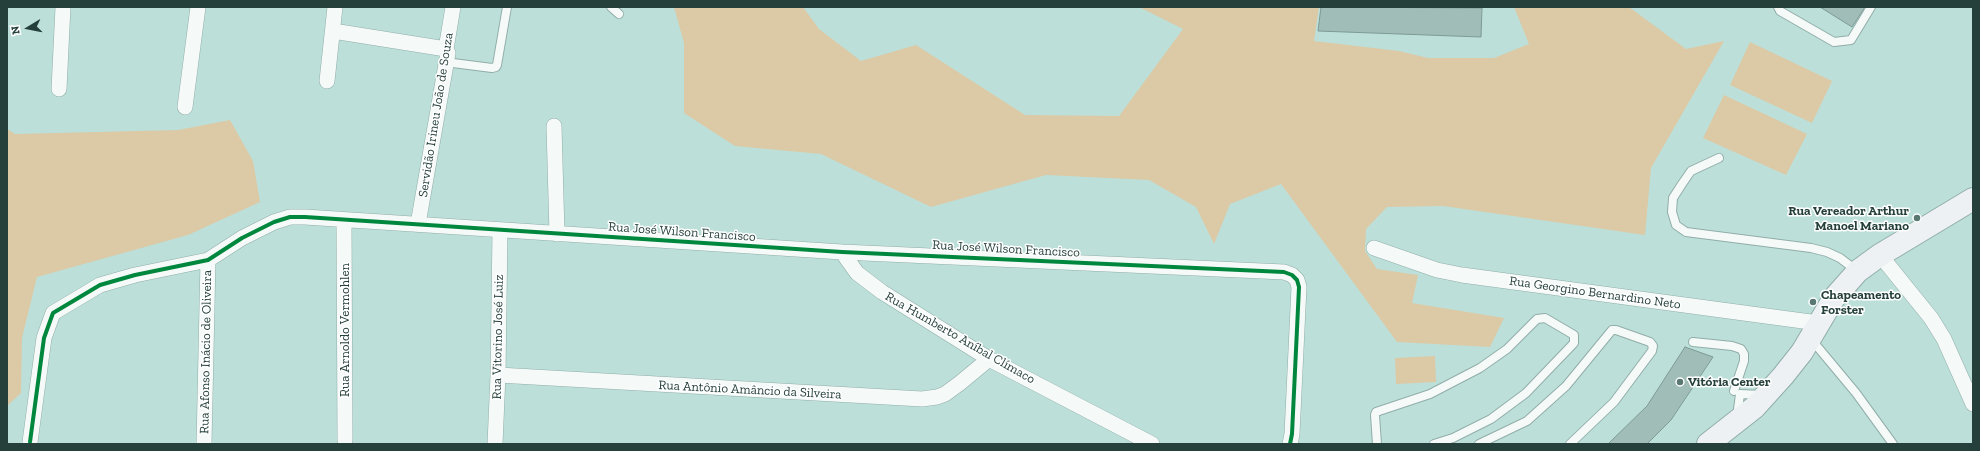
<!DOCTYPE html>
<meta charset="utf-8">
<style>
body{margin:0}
#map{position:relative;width:1980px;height:451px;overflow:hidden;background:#bce0d9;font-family:"Zilla Slab",serif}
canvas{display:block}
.frame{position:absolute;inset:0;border:8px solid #25403b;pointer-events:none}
.north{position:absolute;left:8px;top:8px;width:40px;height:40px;-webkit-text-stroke:3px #fff;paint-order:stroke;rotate:260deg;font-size:11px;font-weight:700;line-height:16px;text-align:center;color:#25403b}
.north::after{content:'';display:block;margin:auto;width:14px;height:18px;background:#25403b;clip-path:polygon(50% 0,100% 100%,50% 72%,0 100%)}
</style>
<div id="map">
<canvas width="1980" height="451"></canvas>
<div class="frame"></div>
<div class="north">N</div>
</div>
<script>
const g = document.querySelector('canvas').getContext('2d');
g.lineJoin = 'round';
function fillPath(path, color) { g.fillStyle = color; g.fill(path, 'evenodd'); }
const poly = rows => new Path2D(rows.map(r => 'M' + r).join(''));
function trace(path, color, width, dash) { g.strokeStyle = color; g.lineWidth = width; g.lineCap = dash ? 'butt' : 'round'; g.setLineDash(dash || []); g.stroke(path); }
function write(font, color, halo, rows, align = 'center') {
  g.font = font + ' "Zilla Slab",serif'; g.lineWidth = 3; g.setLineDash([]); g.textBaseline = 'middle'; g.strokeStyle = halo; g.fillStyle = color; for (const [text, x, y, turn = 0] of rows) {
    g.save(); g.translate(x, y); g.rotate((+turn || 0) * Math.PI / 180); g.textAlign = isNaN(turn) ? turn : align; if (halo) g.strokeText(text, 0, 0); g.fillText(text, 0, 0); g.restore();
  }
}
fillPath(poly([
 [674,7,803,7,819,29,861,61,916,45,1025,115,1119,116,1183,29,1139,7,1319,7,1314,41,1399,51,1428,58,1494,58,1529,44,1514,7,1629,7,1686,49,1724,41,1651,168,1645,235,1443,206,1387,207,1366,229,1365,251,1377,269,1418,275,1412,303,1504,318,1490,347,1397,342,1281,184,1230,204,1214,244,1196,207,1149,180,1046,175,931,207,821,154,735,146,684,113,684,43],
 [1750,42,1832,81,1812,123,1730,85],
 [1724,95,1807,134,1786,175,1703,138],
 [230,120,253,161,260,202,188,235,37,277,22,338,21,393,7,406,7,129,15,134,178,130],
 [1435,356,1436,382,1396,384,1395,358]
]), '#dcc9a6');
const building = poly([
 [1321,7,1482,8,1481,37,1318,31,1321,7],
 [1820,7,1865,7,1852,27,1820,7],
 [1685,347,1713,357,1671,420,1647,444,1608,444,1647,406,1685,347]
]);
fillPath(building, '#a0bdb8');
trace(building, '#7d9a95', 1);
const service = poly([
 [611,7,619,14],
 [1778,7,1780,11,1834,42,1851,40,1871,7],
 [445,62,492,68,496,67,497,65,507,7],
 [1719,158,1691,171,1682,184,1673,198,1672,212,1676,225,1686,232,1811,248,1827,252,1840,258,1857,271],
 [1811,339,1856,393,1893,444],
 [1693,342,1732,346,1741,349,1744,354,1744,361,1734,391],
 [1737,417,1740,394,1761,395],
 [1377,444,1375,415,1376,412,1430,394,1480,368,1507,349,1537,319,1545,318,1574,335,1574,343,1526,393,1491,419,1453,438,1434,444],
 [1479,444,1527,421,1566,386,1612,330,1616,330,1650,342,1653,346,1652,351,1614,402,1570,444]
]);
const minor = poly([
 [333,31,446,49],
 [327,81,335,7],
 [59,89,63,7],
 [185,107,198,7],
 [554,126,557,234],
 [344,221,345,440],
 [418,224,448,53,446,49,453,7],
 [1374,248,1437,270,1462,275,1818,323],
 [842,252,857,273,882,292,989,359,1152,444],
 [1880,255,1931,318,1944,339,1973,404],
 [498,375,922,399,937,397,945,394,960,383,989,359],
 [30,442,44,338,53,313,100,285,135,275,208,260,242,238,274,222,290,217,305,217,842,252,1284,272,1292,275,1297,280,1299,287,1292,434,1290,444],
 [204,444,208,260],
 [495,444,498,375,500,230]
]);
const secondary = poly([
 [1708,444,1755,407,1783,376,1802,352,1834,298,1858,271,1880,255,1973,199]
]);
trace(service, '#91ada8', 10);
trace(minor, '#91ada8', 16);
trace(secondary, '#91ada8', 24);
trace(service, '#f5faf9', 8);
trace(minor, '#f5faf9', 15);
trace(secondary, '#edf1f3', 22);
trace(poly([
 [30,442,44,338,53,313,100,285,135,275,208,260,242,238,274,222,290,217,305,217,842,252,1284,272,1292,275,1297,280,1299,287,1292,434,1290,444]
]), '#00873e', 4);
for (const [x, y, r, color] of [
 [1917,218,4,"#5a7872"],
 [1813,302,4,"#5a7872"],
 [1680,382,4,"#5a7872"]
]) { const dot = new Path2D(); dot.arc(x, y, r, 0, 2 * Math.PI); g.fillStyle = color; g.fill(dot); trace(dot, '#fff', 1.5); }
write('13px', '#25403b', '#fff', [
 ["Servidão Irineu João de Souza",436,115,-81],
 ["Rua José Wilson Francisco",682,232,4],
 ["Rua José Wilson Francisco",1006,249,3],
 ["Rua Georgino Bernardino Neto",1595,293,8],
 ["Rua Arnoldo Vermohlen",345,330,-90],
 ["Rua Vitorino José Luiz",498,337,-89],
 ["Rua Humberto Aníbal Clímaco",960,338,30],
 ["Rua Afonso Inácio de Oliveira",206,352,-89],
 ["Rua Antônio Amâncio da Silveira",750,390,3]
]);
write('bold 13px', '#25403b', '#fff', [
 ["Rua Vereador Arthur",1909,211,"right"],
 ["Manoel Mariano",1909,226,"right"],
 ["Chapeamento",1821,295],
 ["Forster",1821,310],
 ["Vitória Center",1688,382]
], 'left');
</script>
